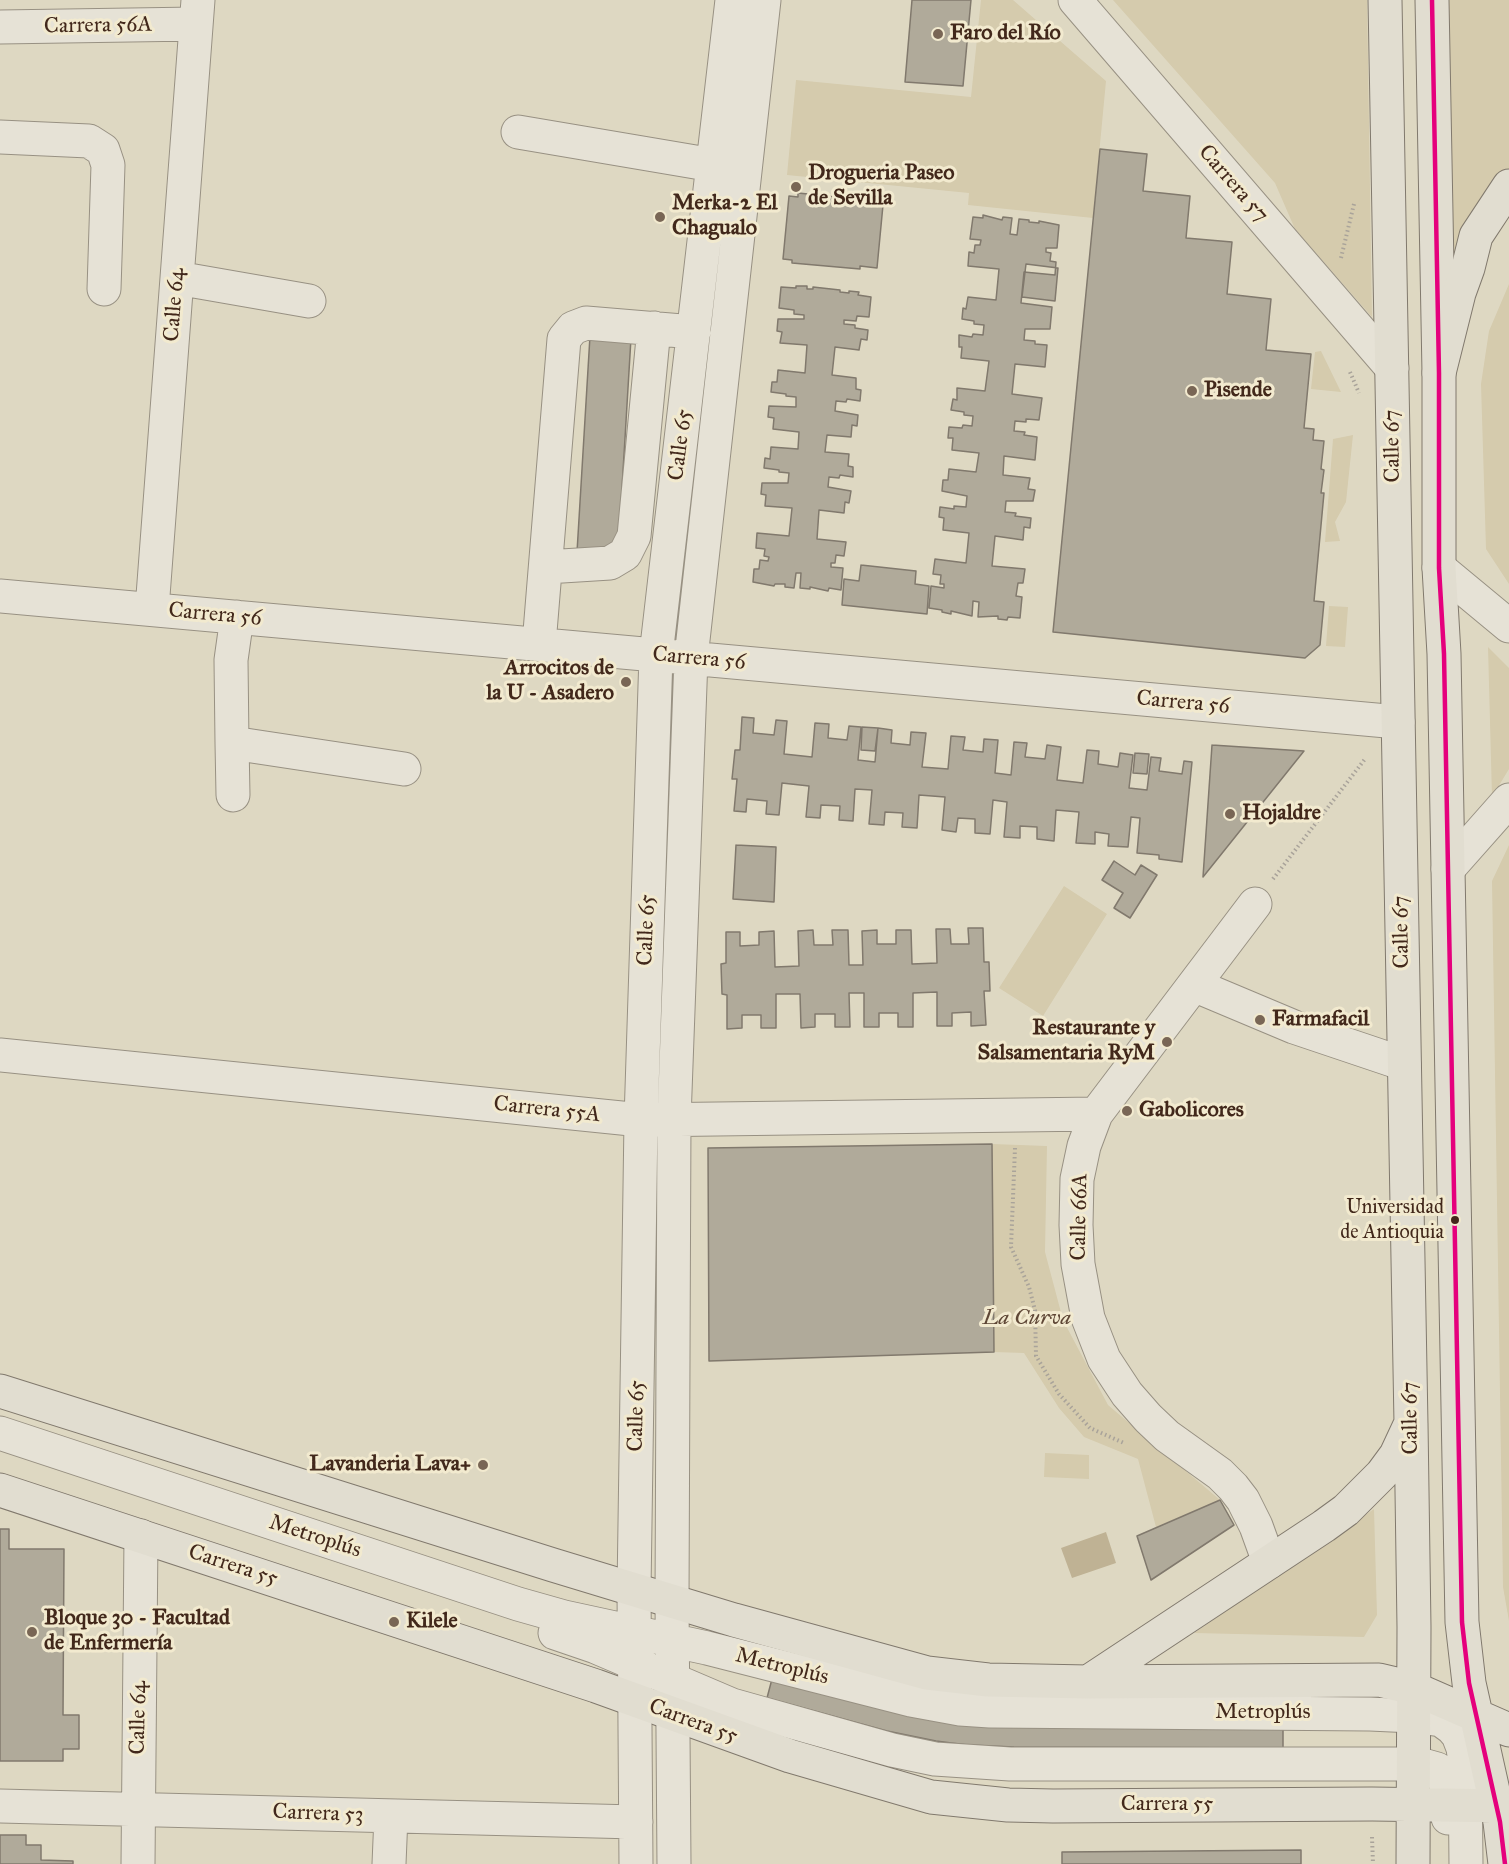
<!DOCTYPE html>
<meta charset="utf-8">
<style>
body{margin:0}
canvas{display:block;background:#ded8c2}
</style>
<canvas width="1509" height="1864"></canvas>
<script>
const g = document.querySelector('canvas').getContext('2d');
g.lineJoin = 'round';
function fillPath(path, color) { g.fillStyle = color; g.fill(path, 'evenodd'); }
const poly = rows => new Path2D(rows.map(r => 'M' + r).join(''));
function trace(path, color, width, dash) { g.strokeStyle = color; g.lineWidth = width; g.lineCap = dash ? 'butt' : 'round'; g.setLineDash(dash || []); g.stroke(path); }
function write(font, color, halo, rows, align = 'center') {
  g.font = font + ' "IM FELL Great Primer",serif'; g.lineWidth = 6; g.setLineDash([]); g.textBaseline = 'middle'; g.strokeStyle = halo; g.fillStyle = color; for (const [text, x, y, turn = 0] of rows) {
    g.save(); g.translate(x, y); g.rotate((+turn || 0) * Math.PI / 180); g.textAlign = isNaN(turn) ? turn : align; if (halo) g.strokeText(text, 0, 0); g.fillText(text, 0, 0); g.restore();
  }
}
fillPath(poly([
 [981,0,1013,0,1106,81,1093,218,968,205,969,193,787,175,796,80,971,97],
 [1113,0,1367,0,1372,317,1295,229,1275,183],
 [1445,0,1509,0,1509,177,1449,268],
 [1509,284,1509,584,1486,549,1481,384,1489,331],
 [1321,351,1341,392,1311,389,1315,352],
 [1353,435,1346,502,1335,522,1340,541,1325,542,1333,439],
 [1329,606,1348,607,1345,647,1326,646],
 [1488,647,1509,668,1509,769,1492,797],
 [1509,845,1509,1621,1503,1587,1492,881],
 [1064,886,1107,914,1043,1016,999,988],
 [992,1144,1047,1146,1045,1252,1063,1320,1108,1405,1220,1500,1156,1527,1138,1459,1084,1437,1059,1408,1024,1353,994,1352],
 [1045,1453,1089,1455,1089,1479,1044,1477],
 [1374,1509,1377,1615,1364,1637,1194,1633]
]), '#d5cbad');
fillPath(poly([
 [1106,1532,1116,1563,1072,1578,1061,1548]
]), '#bfb294');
const building = poly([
 [912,0,971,0,963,86,905,82,912,0],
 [1100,149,1147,154,1143,191,1190,196,1186,238,1232,242,1227,294,1271,299,1266,350,1311,354,1304,428,1314,429,1313,440,1324,441,1321,469,1324,470,1321,493,1324,493,1314,601,1324,602,1320,645,1305,658,1053,632,1100,149],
 [798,193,867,200,867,203,883,205,877,268,860,266,860,269,792,263,792,260,783,259,789,196,798,197,798,193],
 [983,215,1002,220,1003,217,1012,218,1010,234,1017,235,1019,219,1029,220,1029,222,1039,223,1039,221,1059,225,1057,248,1046,248,1046,252,1051,253,1050,261,1056,262,1055,275,1024,272,1021,303,1052,307,1050,329,1025,329,1024,340,1035,341,1035,344,1047,345,1045,367,1015,364,1012,394,1042,398,1039,420,1026,419,1026,422,1015,421,1014,431,1025,432,1024,435,1037,437,1035,460,1004,456,1003,475,1030,478,1028,489,1035,490,1033,501,1006,501,1005,512,1016,513,1015,516,1031,518,1030,528,1024,527,1023,540,995,536,992,566,1025,569,1023,583,1018,583,1016,596,1022,597,1020,618,1008,617,1007,620,998,619,998,616,978,617,979,602,973,601,972,616,951,611,951,614,942,612,942,610,929,608,931,586,944,588,944,584,940,584,941,575,933,574,935,559,966,563,969,533,943,530,944,518,939,517,940,507,954,509,954,506,966,507,967,496,942,491,943,480,948,480,949,469,976,472,979,453,952,450,953,438,948,438,949,427,962,428,963,425,972,426,973,416,964,415,964,412,951,410,953,399,957,400,957,388,985,391,989,361,961,358,962,347,959,347,959,335,972,337,973,334,983,335,984,325,974,324,974,321,962,319,963,308,966,309,968,297,996,300,999,269,968,266,969,252,974,253,975,245,980,245,981,240,970,239,973,217,983,218,983,215],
 [1026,264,1058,268,1055,301,1022,297,1026,264],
 [796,286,807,286,807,289,813,289,813,287,840,290,840,292,849,293,849,291,859,292,858,295,871,297,869,317,857,316,856,321,844,320,844,324,855,325,855,328,868,330,867,340,861,339,859,350,835,347,832,375,856,378,856,389,861,390,860,401,847,399,846,402,836,401,835,411,858,415,857,426,852,425,851,437,827,435,825,452,849,454,848,466,853,467,853,477,840,475,839,478,829,477,828,487,851,491,849,503,845,502,844,513,819,510,817,539,846,542,844,556,836,555,835,563,831,563,831,567,843,568,841,590,829,588,828,591,810,587,810,589,800,588,801,573,796,573,794,588,785,587,785,584,775,584,774,586,753,582,754,569,759,569,760,560,768,561,769,557,764,556,765,549,756,548,757,533,789,536,792,508,765,506,766,495,761,494,762,483,788,483,789,473,779,472,779,470,764,468,765,458,770,459,771,447,798,449,799,432,773,429,774,418,768,417,769,406,796,407,796,397,786,396,786,394,771,392,772,382,777,382,778,370,805,373,807,345,780,343,782,332,777,331,778,319,804,319,804,315,794,314,794,310,779,308,781,287,796,288,796,286],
 [590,336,631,338,618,555,577,552,590,336],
 [861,565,916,571,915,584,929,586,927,614,842,605,844,579,859,581,861,565],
 [742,717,754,718,753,733,774,735,776,720,787,721,784,754,812,757,815,723,829,724,828,738,847,740,849,726,861,727,858,760,875,762,878,728,892,730,891,743,910,745,911,732,926,733,922,767,948,769,951,736,965,737,963,750,983,752,984,739,998,740,995,773,1011,775,1014,742,1027,743,1025,757,1045,759,1047,745,1061,747,1057,780,1083,783,1087,750,1099,751,1098,764,1118,767,1120,753,1133,755,1129,788,1147,790,1151,757,1161,758,1159,771,1182,774,1184,761,1192,762,1182,862,1159,859,1159,855,1137,853,1140,818,1131,817,1128,847,1108,846,1109,834,1095,832,1095,844,1076,843,1079,812,1056,810,1054,841,1037,839,1037,827,1020,826,1020,838,1004,837,1007,802,993,800,990,834,975,833,975,819,958,818,956,832,942,830,945,797,919,795,917,828,902,827,903,813,885,812,884,825,869,824,872,790,855,789,853,821,839,820,840,806,821,805,820,818,806,817,809,786,782,783,779,815,766,814,767,801,747,799,746,812,734,811,737,779,732,779,735,750,740,750,742,717],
 [862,727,878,728,875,751,861,750,862,727],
 [1212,745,1304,751,1203,877,1212,745],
 [1135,753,1149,754,1147,774,1133,773,1135,753],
 [736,845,776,847,774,902,733,899,736,845],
 [1114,861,1135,875,1141,865,1157,875,1130,918,1114,908,1123,893,1102,880,1114,861],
 [968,928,983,928,984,962,989,962,990,991,984,991,986,1025,971,1026,971,1012,952,1013,952,1026,937,1026,937,992,913,993,913,1027,898,1027,898,1013,879,1013,879,1027,864,1027,864,993,849,993,850,1027,835,1027,835,1014,815,1014,815,1027,801,1028,800,994,776,994,776,1028,761,1028,761,1015,742,1015,742,1028,727,1029,727,995,722,994,721,964,726,963,726,932,740,932,740,946,759,945,759,932,774,931,775,967,799,966,798,931,813,930,814,945,833,945,832,930,848,930,849,965,863,965,862,931,877,930,877,944,896,944,896,930,911,930,912,964,937,963,936,929,950,929,951,944,969,944,968,928],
 [992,1144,994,1352,709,1361,708,1148,992,1144],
 [1220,1500,1234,1525,1151,1580,1137,1536,1220,1500],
 [0,1529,9,1529,9,1549,64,1549,63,1715,79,1715,79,1749,63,1749,63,1761,0,1761,0,1529],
 [772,1679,1283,1725,1283,1748,1014,1747,967,1745,936,1741,887,1731,767,1698,772,1679],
 [0,1835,26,1835,26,1845,41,1845,41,1860,73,1861,73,1864,0,1864,0,1835],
 [1301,1850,1301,1864,1062,1864,1062,1852,1301,1850]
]);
fillPath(building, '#b0aa9a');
trace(building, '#81796d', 1.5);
const minor = poly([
 [1075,0,1392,368],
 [0,27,196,24],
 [518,132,713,165],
 [0,137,89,141,103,150,108,165,104,289],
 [177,278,309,301],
 [546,567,610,563,625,554,634,536,654,328],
 [1439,568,1509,626],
 [0,596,1398,722],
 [152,609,198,0],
 [237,617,231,660,232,743,404,769],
 [539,644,564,339,573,328,586,323,694,332],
 [232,743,233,795],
 [1448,869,1509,800],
 [1255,904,1096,1114,1084,1146,1077,1179,1076,1225,1078,1264,1088,1318,1104,1359,1127,1394,1148,1418,1167,1436,1220,1474,1233,1487,1243,1500,1256,1526,1269,1562],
 [1194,985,1294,1027,1404,1064],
 [0,1055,641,1120,1096,1114],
 [0,1433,518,1604,564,1617,707,1648,911,1700,960,1709,990,1711,1370,1714,1413,1716,1441,1720,1452,1728,1458,1735,1463,1748,1465,1763,1466,1864],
 [555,1633,596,1647,732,1705,892,1750,935,1759,1010,1764,1419,1764,1437,1769,1446,1783,1448,1818],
 [0,1806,636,1822],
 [138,1864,141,1536],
 [389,1864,391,1816],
 [636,1864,634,1590,641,1120,656,655,732,0],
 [674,1864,672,1601,674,1119,691,658,764,0]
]);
const major = poly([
 [1385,0,1411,1423,1414,1627,1413,1864],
 [1432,0,1439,373,1439,568,1444,654,1462,1622,1469,1683,1500,1822,1505,1864],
 [0,1391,553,1565,734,1620,927,1673,988,1680,1088,1682,1379,1680,1413,1688,1509,1730],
 [0,1490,596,1686,790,1756,931,1797,1008,1805,1053,1806,1372,1804,1509,1806],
 [1088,1682,1324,1526,1346,1510,1382,1474,1396,1455,1410,1425]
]);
const highway = poly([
 [1439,373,1459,293,1468,268,1476,236,1509,186]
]);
trace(minor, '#989183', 35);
trace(major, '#81796d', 35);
trace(highway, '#81796d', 35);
trace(poly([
 [1341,258,1354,204],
 [1350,372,1359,393],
 [1273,879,1365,759],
 [1015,1148,1011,1247,1029,1287,1035,1310,1036,1356,1059,1394,1090,1428,1124,1443],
 [1372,1837,1373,1864]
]), '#a9a39a', 4, [1.5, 3]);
trace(minor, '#e6e2d6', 33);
trace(major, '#e1ddd0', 33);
trace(highway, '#e1ddd0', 33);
trace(poly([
 [1432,0,1439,373,1439,568,1444,654,1462,1622,1469,1683,1500,1822,1505,1864]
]), '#e5007d', 4.5);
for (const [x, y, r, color] of [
 [938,34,6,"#796655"],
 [796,187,6,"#796655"],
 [660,217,6,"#796655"],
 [1192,391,6,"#796655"],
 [626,682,6,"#796655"],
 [1230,814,6,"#796655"],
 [1260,1020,6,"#796655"],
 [1167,1042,6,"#796655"],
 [1127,1111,6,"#796655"],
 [1455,1220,5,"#42281b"],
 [483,1465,6,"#796655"],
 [394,1622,6,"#796655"],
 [32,1632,6,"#796655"]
]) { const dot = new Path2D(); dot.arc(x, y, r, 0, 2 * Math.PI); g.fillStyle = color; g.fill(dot); trace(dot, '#f2eacf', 2); }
write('20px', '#42281b', '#f2eacf', [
 ["Universidad",1444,1208],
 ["de Antioquia",1444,1233]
], 'right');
write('22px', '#42281b', '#f2eacf', [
 ["Carrera 56A",98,26,-1],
 ["Carrera 57",1233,184,49],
 ["Calle 64",175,305,-86],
 ["Calle 65",681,445,-83],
 ["Calle 67",1393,446,-91],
 ["Carrera 56",215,615,5],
 ["Carrera 56",699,659,5],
 ["Carrera 56",1183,703,5],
 ["Calle 65",647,930,-88],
 ["Calle 67",1402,932,-91],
 ["Carrera 55A",547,1110,6],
 ["Calle 66A",1080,1217,-89],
 ["Calle 65",637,1416,-89],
 ["Calle 67",1411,1418,-91],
 ["Metroplús",315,1537,18],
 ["Carrera 55",233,1566,18],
 ["Metroplús",782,1667,14],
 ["Metroplús",1263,1713],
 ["Calle 64",139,1718,-89],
 ["Carrera 55",693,1722,20],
 ["Carrera 55",1167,1805],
 ["Carrera 53",318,1814,2]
]);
write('bold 22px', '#42281b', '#f2eacf', [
 ["Faro del Río",950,34],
 ["Drogueria Paseo",808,174],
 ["de Sevilla",808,199],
 ["Merka-2 El",672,204],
 ["Chagualo",672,229],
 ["Pisende",1204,391],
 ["Arrocitos de",614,669,"right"],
 ["la U - Asadero",614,694,"right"],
 ["Hojaldre",1242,814],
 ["Farmafacil",1272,1020],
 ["Restaurante y",1155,1029,"right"],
 ["Salsamentaria RyM",1155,1054,"right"],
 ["Gabolicores",1139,1111],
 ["Lavanderia Lava+",471,1465,"right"],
 ["Bloque 30 - Facultad",44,1619],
 ["de Enfermería",44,1644],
 ["Kilele",406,1622]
], 'left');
write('italic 22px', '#5e4635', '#f2eacf', [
 ["La Curva",1027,1319]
]);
</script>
